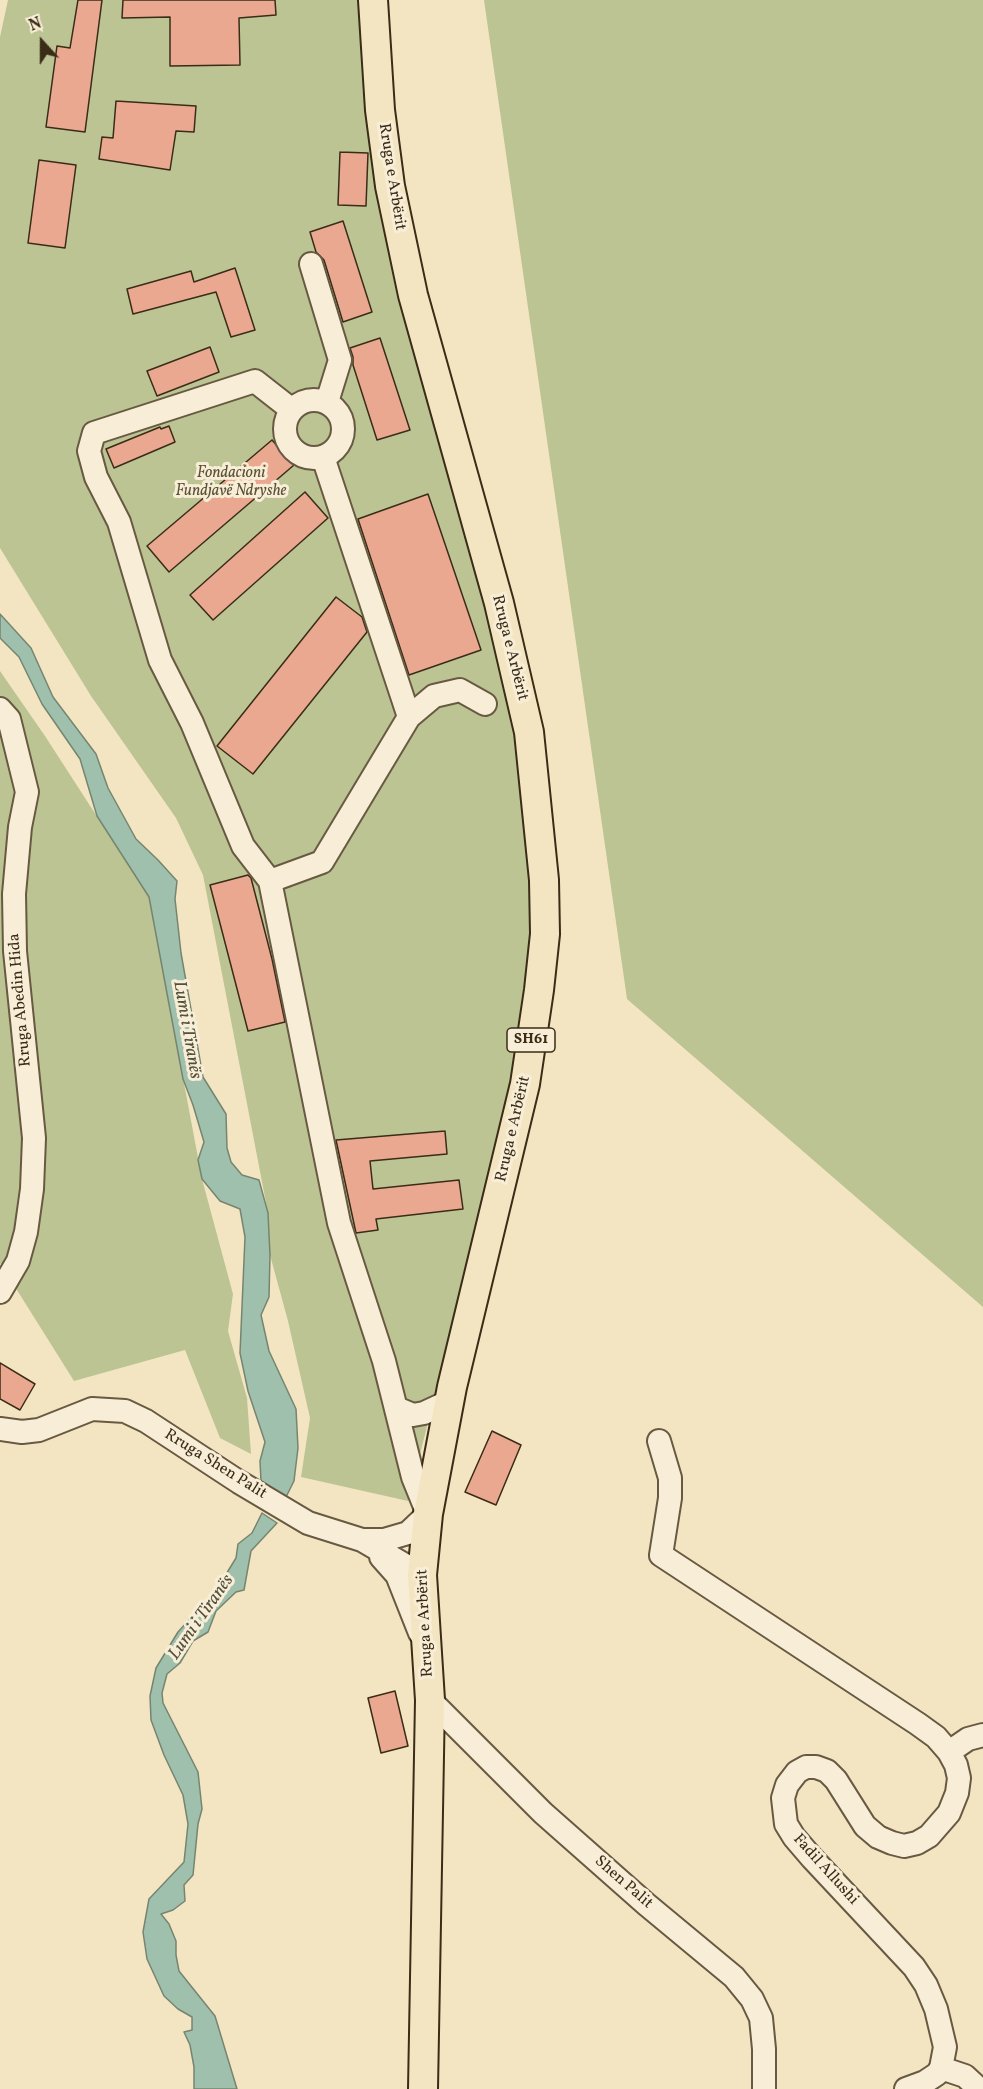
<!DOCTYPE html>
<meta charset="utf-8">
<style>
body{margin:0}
#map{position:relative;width:983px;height:2089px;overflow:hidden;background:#f4e5c2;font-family:Vollkorn,serif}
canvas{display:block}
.north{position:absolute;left:12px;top:12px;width:60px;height:60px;-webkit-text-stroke:4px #f8eed7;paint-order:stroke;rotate:339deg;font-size:16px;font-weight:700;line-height:24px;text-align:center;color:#3a2c17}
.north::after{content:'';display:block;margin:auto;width:21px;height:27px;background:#3a2c17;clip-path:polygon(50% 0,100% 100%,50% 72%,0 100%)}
</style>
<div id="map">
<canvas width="983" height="2089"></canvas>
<div class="north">N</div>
</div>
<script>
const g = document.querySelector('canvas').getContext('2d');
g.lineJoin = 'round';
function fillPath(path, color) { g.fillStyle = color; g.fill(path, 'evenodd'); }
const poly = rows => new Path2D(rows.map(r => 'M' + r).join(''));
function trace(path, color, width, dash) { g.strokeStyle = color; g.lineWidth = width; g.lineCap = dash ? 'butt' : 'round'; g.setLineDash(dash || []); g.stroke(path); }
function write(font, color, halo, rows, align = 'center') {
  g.font = font + ' Vollkorn,serif'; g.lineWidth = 6; g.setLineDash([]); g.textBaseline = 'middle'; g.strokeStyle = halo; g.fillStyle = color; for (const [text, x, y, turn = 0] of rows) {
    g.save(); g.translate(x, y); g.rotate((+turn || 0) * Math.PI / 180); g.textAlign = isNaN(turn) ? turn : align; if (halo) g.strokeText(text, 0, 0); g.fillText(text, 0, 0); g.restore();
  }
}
fillPath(poly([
 [8,0,373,0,381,90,525,734,539,901,520,1063,408,1501,301,1477,310,1418,288,1321,270,1255,268,1213,203,875,176,818,91,696,0,548,0,37],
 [484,0,983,0,983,1307,627,999],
 [0,671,45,736,149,897,202,1179,233,1294,228,1331,247,1398,251,1454,220,1438,185,1350,74,1381,0,1263]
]), '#bcc493');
const water = poly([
 [0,614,31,648,53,697,96,754,108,788,136,839,158,860,177,881,175,899,181,953,203,1077,226,1114,227,1148,231,1162,242,1175,259,1180,268,1213,270,1255,269,1297,261,1315,269,1351,296,1409,298,1448,294,1481,286,1497,261,1481,260,1461,265,1442,248,1391,240,1353,245,1237,240,1209,220,1201,202,1179,198,1160,204,1142,193,1105,183,1079,149,897,97,816,80,759,42,704,19,657,0,638,0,614],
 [262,1513,277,1523,251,1551,244,1590,236,1592,216,1611,208,1632,193,1641,180,1663,167,1674,162,1693,163,1703,198,1772,202,1809,198,1824,193,1875,184,1885,185,1901,173,1910,161,1914,169,1924,176,1941,176,1955,179,1971,215,2016,237,2089,194,2089,194,2067,190,2045,184,2032,192,2030,192,2017,178,2009,164,1996,147,1959,143,1932,149,1899,184,1862,188,1824,183,1795,164,1755,151,1720,150,1696,156,1668,178,1632,217,1589,236,1558,238,1544,252,1533,262,1513]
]);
fillPath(water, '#9ec0ac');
trace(water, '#768570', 1.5);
const building = poly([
 [78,0,102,0,85,132,46,127,57,46,70,48,78,0],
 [123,0,275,0,276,15,239,18,240,65,170,66,170,17,122,18,123,0],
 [116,101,196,106,194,132,176,131,170,170,99,159,102,137,113,138,116,101],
 [340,152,368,153,366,206,338,205,340,152],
 [39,160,76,165,65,248,28,243,39,160],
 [343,221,372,312,343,322,324,260,316,252,310,232,343,221],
 [235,268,255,330,231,337,216,292,133,314,127,289,191,271,194,282,235,268],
 [380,338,410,430,377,440,353,365,353,357,350,348,380,338],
 [210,347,219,372,157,396,147,371,210,347],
 [169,426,175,442,114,468,106,449,160,427,161,429,169,426],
 [272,440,294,465,169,572,147,546,272,440],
 [305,492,328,518,213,620,190,595,305,492],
 [428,494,481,650,409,675,358,519,428,494],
 [336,597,362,617,367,632,253,774,217,746,336,597],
 [248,875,251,878,272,959,285,1022,248,1031,210,885,248,875],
 [445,1131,447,1154,370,1161,373,1189,459,1180,463,1209,376,1219,378,1230,356,1233,336,1140,445,1131],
 [0,1363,35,1384,20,1410,0,1399,0,1363],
 [492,1431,521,1445,496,1505,465,1492,492,1431],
 [395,1691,408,1746,381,1753,368,1698,395,1691]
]);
fillPath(building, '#e9a88f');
trace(building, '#3a2c17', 1.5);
const minor = poly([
 [311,264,340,360,327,402],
 '285 429a29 29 0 1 1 58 0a29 29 0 1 1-58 0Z',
 [323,457,409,717],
 [0,709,9,719,27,792,20,827,14,894,15,951,34,1138,32,1189,26,1232,18,1261,0,1292],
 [270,881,243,846,192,723,160,660,119,522,96,477,89,451,94,433,255,381,292,410],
 [396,1408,413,1415,424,1413,450,1401],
 [0,1429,22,1432,39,1430,92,1409,125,1411,146,1421,239,1482,308,1523,362,1540,422,1575],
 [659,1441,670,1478,670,1498,661,1555,918,1724,936,1737,949,1752,956,1765,959,1778,957,1793,949,1813,929,1836,917,1843,904,1846,892,1843,878,1837,865,1826,836,1780,827,1771,816,1767,806,1767,797,1772,787,1785,783,1798,786,1824,794,1837,812,1858,914,1967,926,1985,936,2009,945,2047,941,2068,937,2074,925,2082,906,2089],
 [362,1540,384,1540,408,1533,428,1514,413,1477,384,1361,339,1223,270,881,322,862,409,717,434,696,460,690,485,704],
 [381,1557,397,1575,420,1633],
 [430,1700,543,1813,646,1904,734,1977,752,1999,761,2018,764,2049,764,2089],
 [949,1752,968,1739,983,1735],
 [941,2068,965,2076,979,2089]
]);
const major = poly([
 [373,0,380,110,390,186,413,295,499,603,529,732,544,880,545,934,539,990,525,1084,452,1387,428,1514,422,1575,430,1700,423,2089]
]);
trace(minor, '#685a42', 26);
trace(major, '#3a2c17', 32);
trace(minor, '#f8eed7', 22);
trace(major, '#f4e5c2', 28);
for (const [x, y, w] of [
 [531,1040,48]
]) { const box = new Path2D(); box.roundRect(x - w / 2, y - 12, w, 24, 4.5); g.fillStyle = '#f8eed7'; g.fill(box); trace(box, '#3a2c17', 1.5); }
write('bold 15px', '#3a2c17', null, [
 ["SH61",531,1040]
]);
write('16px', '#3a2c17', '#f8eed7', [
 ["Rruga e Arbërit",391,177,81],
 ["Rruga e Arbërit",509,648,76],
 ["Rruga Abedin Hida",21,1000,-95],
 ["Rruga e Arbërit",514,1129,-77],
 ["Rruga Shen Palit",215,1465,32],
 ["Rruga e Arbërit",426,1623,-93],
 ["Fadil Allushi",825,1870,48],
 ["Shen Palit",623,1883,41]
]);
write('italic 16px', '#5a5236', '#f8eed7', [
 ["Fondacioni",231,474],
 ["Fundjavë Ndryshe",231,492]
]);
write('italic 18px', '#53513c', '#f8eed7', [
 ["Lumi i Tiranës",186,1030,80],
 ["Lumi i Tiranës",202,1618,-55]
]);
</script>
